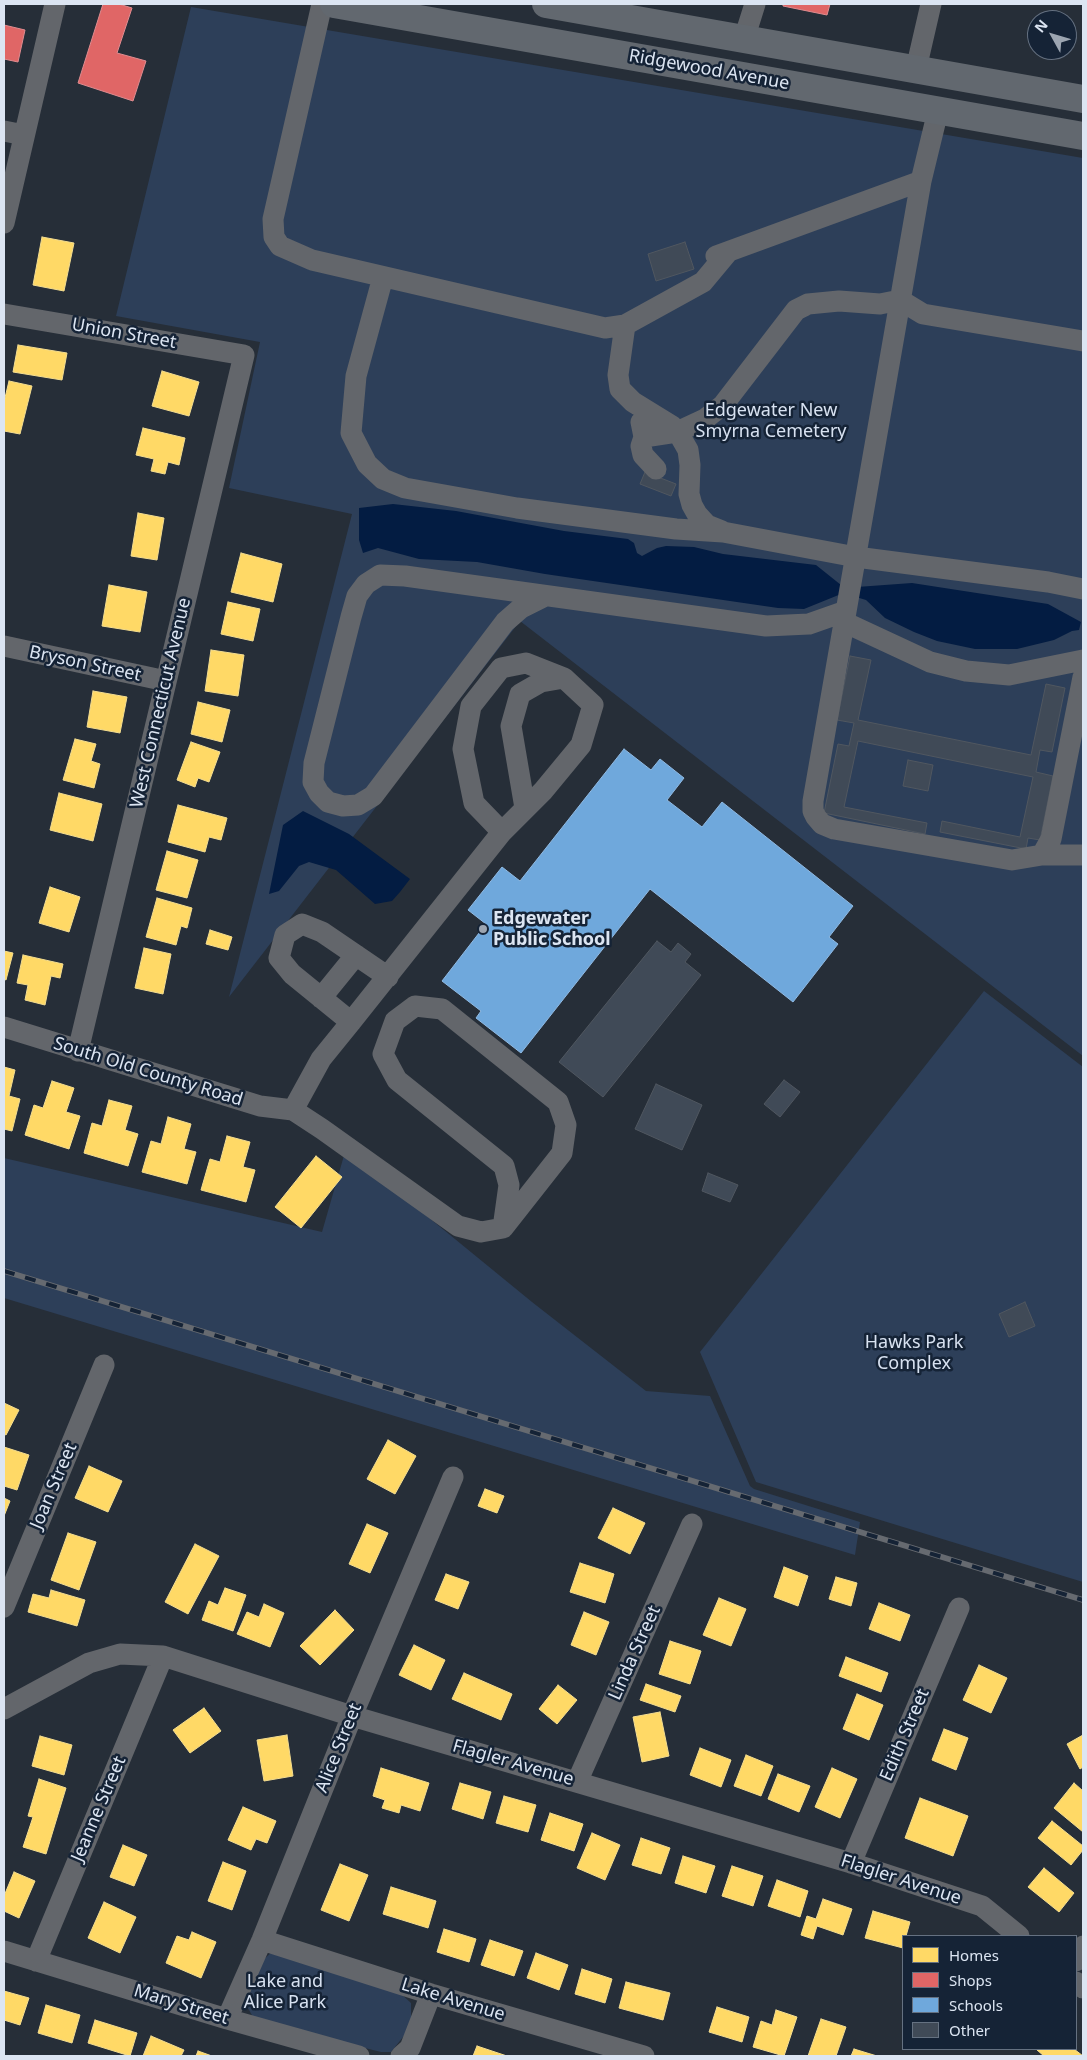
<!DOCTYPE html>
<style>
body{margin:0}
#map{position:relative;width:1087px;height:2060px;overflow:hidden;background:#262e38;font-family:"Noto Sans",sans-serif}
canvas{display:block}
.frame{position:absolute;inset:0;border:5px solid #dce5f2;pointer-events:none}
.legend{position:absolute;left:902px;top:1935px;width:175px;height:115px;box-sizing:border-box;background:#152336;border:1px solid #657181;margin:0;padding:6px 9px;list-style:none;font-size:15px;color:#dce5f2}
.legend li{display:flex;align-items:center;gap:10px;height:25px}
.legend b{width:25px;border:1px solid #657181}
.north{position:absolute;left:1027px;top:10px;width:50px;height:50px;box-sizing:border-box;background:#152336;border:1px solid #657181;border-radius:50%;rotate:309deg;font-size:14px;font-weight:700;line-height:20px;text-align:center;color:#dce5f2}
.north::after{content:'';display:block;margin:auto;width:18px;height:22px;background:#9ca5b1;clip-path:polygon(50% 0,100% 100%,50% 72%,0 100%)}
</style>
<div id="map">
<canvas width="1087" height="2060"></canvas>
<div class="frame"></div>
<ul class="legend">
<li><b style="height:14px;background:#ffd966"></b>Homes</li>
<li><b style="height:14px;background:#e06666"></b>Shops</li>
<li><b style="height:14px;background:#6fa8dc"></b>Schools</li>
<li><b style="height:14px;background:#404a57"></b>Other</li>
</ul>
<div class="north">N</div>
</div>
<script>
const g = document.querySelector('canvas').getContext('2d');
g.lineJoin = 'round';
function fillPath(path, color) { g.fillStyle = color; g.fill(path, 'evenodd'); }
const poly = rows => new Path2D(rows.map(r => 'M' + r).join(''));
function trace(path, color, width, dash) { g.strokeStyle = color; g.lineWidth = width; g.lineCap = dash ? 'butt' : 'round'; g.setLineDash(dash || []); g.stroke(path); }
function write(font, color, halo, rows, align = 'center') {
  g.font = font + ' "Noto Sans",sans-serif'; g.lineWidth = 5; g.setLineDash([]); g.textBaseline = 'middle'; g.strokeStyle = halo; g.fillStyle = color; for (const [text, x, y, turn = 0] of rows) {
    g.save(); g.translate(x, y); g.rotate((+turn || 0) * Math.PI / 180); g.textAlign = isNaN(turn) ? turn : align; if (halo) g.strokeText(text, 0, 0); g.fillText(text, 0, 0); g.restore();
  }
}
fillPath(poly([
 [191,7,1083,158,1083,1056,520,621,229,997,352,514,229,488,260,342,116,316],
 [984,991,1083,1067,1083,1582,756,1482,700,1352],
 [345,1152,395,1190,532,1302,646,1391,710,1396,750,1486,754,1489,860,1522,855,1555,4,1298,4,1158,322,1232],
 [272,1952,399,1992,411,2003,411,2027,391,2052,381,2052,272,2025,253,2017,245,2003,262,1961]
]), '#2d3f59');
fillPath(poly([
 [393,504,456,511,564,531,628,539,634,543,637,553,642,556,657,548,666,546,694,547,723,554,816,565,841,585,841,594,804,609,778,608,545,574,477,562,419,559,378,548,363,553,359,540,359,508],
 [912,583,1048,604,1081,622,1079,630,1072,631,1054,640,1017,649,975,649,937,641,914,632,885,618,866,600,856,597,857,587],
 [303,811,349,834,410,879,400,892,392,901,375,904,336,870,309,862,299,866,279,891,269,894,283,825]
]), '#031c42');
const homes = poly([
 [42,237,74,243,64,291,33,285,42,237],
 [18,345,67,353,62,380,13,372,18,345],
 [162,371,199,382,189,416,152,406,162,371],
 [9,381,32,386,20,434,4,431,4,402,9,381],
 [143,428,185,438,179,465,168,462,165,474,151,471,154,459,136,455,143,428],
 [138,513,164,518,157,560,131,556,138,513],
 [241,553,282,564,273,602,231,592,241,553],
 [109,585,147,592,140,632,102,626,109,585],
 [228,602,260,609,253,641,221,634,228,602],
 [211,650,244,655,238,696,205,691,211,650],
 [93,691,127,697,120,733,87,727,93,691],
 [198,702,230,710,222,742,191,734,198,702],
 [75,739,96,744,91,761,100,764,94,788,63,780,75,739],
 [191,742,220,752,209,782,198,778,195,787,177,780,191,742],
 [59,793,102,804,93,841,50,830,59,793],
 [178,805,227,818,221,840,209,837,205,852,168,842,178,805],
 [167,851,198,860,187,898,156,890,167,851],
 [50,887,80,897,69,932,39,923,50,887],
 [157,898,192,908,187,928,181,926,176,945,146,937,157,898],
 [210,930,232,937,228,950,206,944,210,930],
 [144,948,171,954,163,994,135,988,144,948],
 [4,951,13,953,6,980,4,979,4,951],
 [23,955,63,964,60,978,51,976,45,1005,25,1000,28,985,17,983,23,955],
 [4,1067,15,1070,9,1096,20,1099,12,1131,4,1129,4,1067],
 [52,1081,74,1088,66,1112,80,1116,69,1149,25,1135,34,1105,43,1108,52,1081],
 [109,1100,132,1106,125,1130,138,1134,128,1166,84,1153,92,1123,102,1126,109,1100],
 [168,1117,191,1124,184,1149,196,1152,187,1184,142,1172,151,1141,161,1144,168,1117],
 [227,1136,250,1142,243,1167,255,1170,246,1202,201,1190,210,1159,220,1162,227,1136],
 [316,1156,342,1177,301,1228,275,1207,316,1156],
 [4,1403,19,1410,6,1435,4,1434,4,1403],
 [388,1440,416,1456,395,1494,367,1479,388,1440],
 [4,1447,29,1455,17,1490,4,1486,4,1447],
 [89,1466,122,1481,108,1512,75,1498,89,1466],
 [485,1489,504,1496,497,1513,478,1506,485,1489],
 [4,1498,10,1501,4,1516,4,1498],
 [613,1508,645,1523,630,1554,598,1538,613,1508],
 [367,1524,388,1533,370,1573,349,1564,367,1524],
 [68,1533,96,1542,79,1590,51,1580,68,1533],
 [195,1544,219,1556,188,1614,165,1602,195,1544],
 [580,1563,614,1574,605,1603,570,1592,580,1563],
 [784,1567,808,1576,798,1606,774,1597,784,1567],
 [446,1574,469,1582,458,1609,435,1600,446,1574],
 [836,1577,857,1583,851,1606,829,1599,836,1577],
 [225,1588,246,1595,233,1631,202,1620,209,1601,218,1605,225,1588],
 [51,1590,85,1600,77,1626,28,1612,33,1594,49,1598,51,1590],
 [719,1598,746,1609,731,1646,703,1635,719,1598],
 [879,1603,910,1615,900,1641,869,1629,879,1603],
 [264,1604,284,1613,270,1647,237,1634,247,1612,259,1617,264,1604],
 [335,1610,354,1630,320,1665,300,1646,335,1610],
 [584,1612,609,1622,596,1655,571,1645,584,1612],
 [670,1641,701,1651,690,1684,659,1674,670,1641],
 [414,1645,445,1660,431,1690,399,1675,414,1645],
 [846,1657,888,1673,881,1692,839,1676,846,1657],
 [979,1665,1007,1678,991,1713,963,1700,979,1665],
 [464,1673,512,1694,501,1720,452,1699,464,1673],
 [646,1684,681,1696,675,1712,640,1700,646,1684],
 [558,1685,577,1700,557,1724,539,1709,558,1685],
 [857,1694,883,1705,869,1740,843,1729,857,1694],
 [204,1708,221,1731,190,1753,173,1730,204,1708],
 [660,1712,669,1756,642,1762,633,1717,660,1712],
 [944,1729,968,1738,956,1770,932,1760,944,1729],
 [287,1735,293,1776,264,1781,257,1740,287,1735],
 [1083,1735,1083,1767,1080,1769,1067,1744,1083,1735],
 [40,1736,72,1745,64,1775,32,1766,40,1736],
 [700,1748,731,1760,721,1787,690,1775,700,1748],
 [746,1755,773,1766,761,1796,734,1786,746,1755],
 [381,1768,429,1783,420,1811,401,1805,399,1813,382,1808,385,1800,373,1796,381,1768],
 [832,1768,857,1779,840,1818,815,1807,832,1768],
 [778,1774,810,1786,799,1812,768,1799,778,1774],
 [39,1779,66,1788,46,1854,23,1847,33,1817,28,1816,39,1779],
 [460,1783,491,1792,483,1819,452,1809,460,1783],
 [1074,1783,1083,1791,1083,1832,1054,1808,1074,1783],
 [504,1796,536,1805,528,1832,496,1823,504,1796],
 [920,1798,968,1816,953,1856,905,1838,920,1798],
 [243,1807,276,1821,267,1843,256,1839,251,1850,228,1840,243,1807],
 [550,1813,583,1824,574,1851,541,1840,550,1813],
 [1052,1821,1083,1846,1083,1850,1071,1865,1038,1838,1052,1821],
 [592,1833,620,1845,605,1880,577,1868,592,1833],
 [641,1838,670,1848,661,1874,632,1865,641,1838],
 [123,1845,147,1855,134,1886,110,1877,123,1845],
 [683,1856,715,1866,706,1893,675,1883,683,1856],
 [223,1862,246,1871,232,1910,208,1901,223,1862],
 [340,1864,368,1875,349,1921,321,1910,340,1864],
 [732,1866,763,1876,753,1906,722,1896,732,1866],
 [1044,1868,1074,1893,1059,1912,1028,1887,1044,1868],
 [14,1872,35,1881,19,1918,4,1911,4,1896,14,1872],
 [777,1880,808,1891,800,1917,768,1906,777,1880],
 [391,1887,436,1901,428,1928,383,1914,391,1887],
 [823,1899,852,1909,843,1935,817,1926,813,1939,801,1935,807,1916,816,1919,823,1899],
 [104,1902,136,1917,120,1953,88,1938,104,1902],
 [873,1911,910,1922,906,1936,903,1936,903,1948,865,1938,873,1911],
 [444,1929,476,1939,469,1962,437,1952,444,1929],
 [192,1932,216,1942,201,1978,166,1963,177,1936,189,1940,192,1932],
 [490,1940,523,1951,514,1976,481,1965,490,1940],
 [536,1953,568,1965,559,1990,527,1978,536,1953],
 [582,1969,612,1979,605,2003,575,1994,582,1969],
 [626,1982,670,1993,663,2020,619,2008,626,1982],
 [4,1991,29,1998,20,2025,4,2020,4,1991],
 [46,2005,80,2015,72,2043,38,2033,46,2005],
 [717,2007,749,2017,742,2042,709,2032,717,2007],
 [776,2010,797,2017,784,2056,753,2047,761,2021,772,2025,776,2010],
 [821,2019,846,2027,836,2056,808,2056,821,2019],
 [95,2020,137,2033,130,2056,88,2043,95,2020],
 [151,2036,184,2050,181,2056,143,2056,151,2036],
 [477,2046,507,2056,473,2056,477,2046],
 [854,2049,877,2056,851,2056,854,2049],
 [1038,2049,1074,2049,1083,2056,1044,2056,1037,2050,1038,2049],
 [198,2051,212,2056,196,2056,198,2051]
]);
fillPath(homes, '#ffd966');
trace(homes, '#f4dd90', 1);
const shops = poly([
 [103,4,119,4,132,8,117,53,146,61,133,101,78,83,103,4],
 [783,4,830,4,827,15,783,6,783,4],
 [4,25,25,30,18,62,4,59,4,25]
]);
fillPath(shops, '#e06666');
trace(shops, '#df8c90', 1);
const schools = poly([
 [624,749,651,770,660,759,684,778,667,800,702,827,722,802,853,906,829,937,838,944,793,1002,650,889,521,1053,476,1018,481,1011,442,981,486,924,468,910,502,867,520,881,624,749]
]);
fillPath(schools, '#6fa8dc');
trace(schools, '#90bae3', 1);
const building = poly([
 [685,242,694,269,656,281,648,254,685,242],
 [645,472,676,484,671,496,640,484,645,472],
 [850,656,871,660,858,720,1031,755,1046,684,1065,688,1052,752,1040,750,1036,772,1053,776,1040,840,1028,838,1026,849,940,832,942,821,1020,837,1033,777,858,741,844,807,927,823,925,834,824,813,838,744,849,746,854,723,837,720,850,656],
 [908,760,933,765,928,791,903,786,908,760],
 [657,941,671,952,678,943,691,954,685,962,701,975,603,1097,559,1062,657,941],
 [784,1080,800,1092,780,1117,764,1104,784,1080],
 [656,1084,702,1105,682,1150,635,1129,656,1084],
 [708,1173,738,1185,730,1202,702,1191,708,1173],
 [1025,1302,1035,1326,1009,1337,999,1314,1025,1302]
]);
fillPath(building, '#404a57');
trace(building, '#505760', 1);
trace(poly([
 [322,4,273,219,274,237,280,246,312,260,605,328,625,325,703,282,728,252],
 [744,39,755,4],
 [916,69,931,4],
 [938,111,921,181,813,801,813,811,816,817,822,824,834,829,1012,860,1042,855,1083,855],
 [4,131,24,135],
 [4,223,55,4],
 [716,256,921,181],
 [383,277,356,376,351,433,367,464,383,479,405,488,517,508,676,529,723,532,856,557,1048,582,1083,589],
 [4,314,244,355,78,1051],
 [625,325,618,375,620,389,633,402,672,426,680,436,688,450,690,465,689,494,692,505,697,514,707,525,722,531],
 [641,422,644,437,641,446,643,455,656,469],
 [644,437,677,432,705,419,723,405,796,310,808,304,839,301,880,304,900,300,923,314,1083,341],
 [543,597,521,608,505,622,373,796,358,805,343,806,328,802,319,793,313,782,314,763,351,617,357,596,366,584,380,575,405,576,766,626,809,624,846,611],
 [844,622,930,662,966,671,1009,675,1083,660],
 [4,646,166,681],
 [525,808,511,726,520,694,541,682,564,678],
 [1042,855,1051,839,1083,677],
 [321,998,356,955],
 [351,1022,292,974,279,958,285,935,302,924,322,932,388,977],
 [4,1027,260,1106,293,1110,322,1129,458,1226,481,1232,503,1228,562,1153,566,1125,558,1102,442,1009,415,1006,395,1021,383,1054,397,1080,504,1166,509,1185,503,1228],
 [293,1110,321,1059,351,1022,502,832,543,791,581,745,593,705,564,678,526,663,501,668,471,706,463,749,474,803,502,832],
 [4,1607,104,1365],
 [4,1709,89,1663,120,1654,163,1656,352,1716,851,1863,982,1906,1019,1936],
 [577,1782,692,1524],
 [851,1863,959,1608],
 [262,1940,431,1994,644,2056],
 [4,1951,227,2019,359,2056],
 [36,1961,163,1656],
 [1076,1961,1083,1946],
 [1076,1982,1083,1988],
 [227,2019,262,1940,352,1716,453,1477],
 [401,2056,410,2048,431,1994]
]), '#63666b', 21);
trace(poly([
 [334,4,1083,136],
 [546,4,1083,99]
]), '#62686f', 28);
const rail = poly([
 [4,1271,1083,1600]
]);
trace(rail, '#666a70', 5.5);
trace(rail, '#152336', 4, [11]);
for (const [x, y, r, color] of [
 [483,929,5,"#9ca5b1"]
]) { const dot = new Path2D(); dot.arc(x, y, r, 0, 2 * Math.PI); g.fillStyle = color; g.fill(dot); trace(dot, '#152336', 2); }
write('18px', '#dce5f2', '#152336', [
 ["Ridgewood Avenue",709,70,10],
 ["Union Street",124,334,10],
 ["Bryson Street",85,664,12],
 ["West Connecticut Avenue",161,703,-77],
 ["South Old County Road",148,1072,17],
 ["Joan Street",54,1486,-67],
 ["Linda Street",635,1653,-66],
 ["Edith Street",905,1735,-67],
 ["Alice Street",339,1748,-68],
 ["Flagler Avenue",513,1763,16],
 ["Jeanne Street",99,1809,-67],
 ["Flagler Avenue",901,1880,18],
 ["Lake Avenue",453,2000,17],
 ["Mary Street",181,2005,17]
]);
write('18px', '#d8e2f1', '#152336', [
 ["Edgewater New",771,411],
 ["Smyrna Cemetery",771,432],
 ["Hawks Park",914,1343],
 ["Complex",914,1364],
 ["Lake and",285,1982],
 ["Alice Park",285,2003]
]);
write('bold 18px', '#dce5f2', '#152336', [
 ["Edgewater",493,919],
 ["Public School",493,940]
], 'left');
</script>
